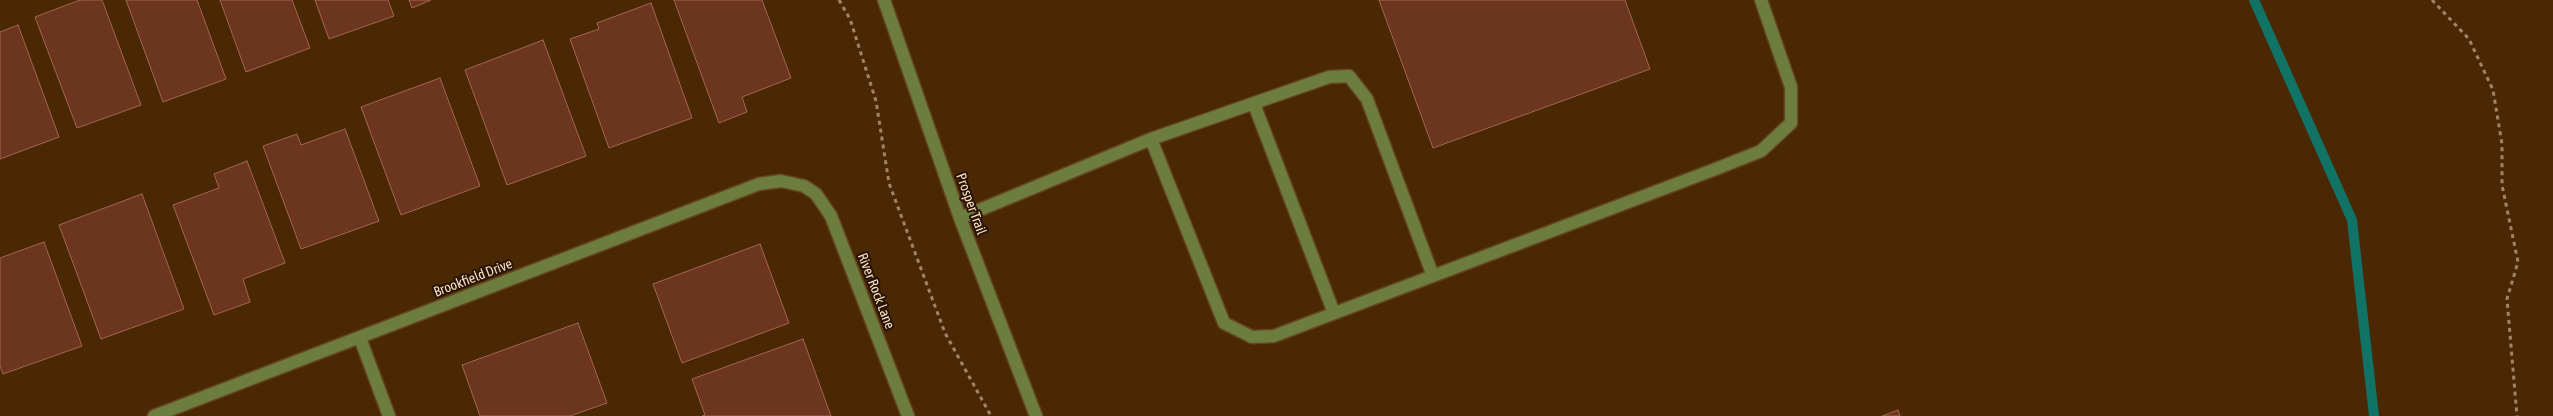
<!DOCTYPE html>
<style>
body{margin:0}
canvas{display:block;background:#4a2804}
</style>
<canvas width="2553" height="416"></canvas>
<script>
const g = document.querySelector('canvas').getContext('2d');
g.lineJoin = 'round';
const poly = rows => new Path2D(rows.map(r => 'M' + r).join(''));
function trace(path, color, width, dash) { g.strokeStyle = color; g.lineWidth = width; g.lineCap = dash ? 'butt' : 'round'; g.setLineDash(dash || []); g.stroke(path); }
function fillPath(path, color) { g.fillStyle = color; g.fill(path, 'evenodd'); }
function write(font, color, halo, rows, align = 'center') {
  g.font = font + ' "Asap Condensed",sans-serif'; g.lineWidth = 4; g.setLineDash([]); g.textBaseline = 'middle'; g.strokeStyle = halo; g.fillStyle = color; for (const [text, x, y, turn = 0] of rows) {
    g.save(); g.translate(x, y); g.rotate((+turn || 0) * Math.PI / 180); g.textAlign = isNaN(turn) ? turn : align; if (halo) g.strokeText(text, 0, 0); g.fillText(text, 0, 0); g.restore();
  }
}
trace(poly([
 [2254,0,2352,220,2374,416]
]), '#117266', 10);
const building = poly([
 [80,0,102,0,141,105,77,128,35,17,80,0],
 [126,0,197,0,226,79,163,102,126,0],
 [220,0,292,0,310,48,246,72,220,0],
 [315,0,388,0,394,16,329,39,315,0],
 [409,0,431,0,412,8,409,0],
 [674,0,762,0,791,78,742,97,747,112,719,123,674,0],
 [1379,0,1625,0,1650,69,1433,148,1379,0],
 [651,3,692,118,609,148,570,39,599,29,597,23,651,3],
 [18,25,59,137,0,159,0,32,18,25],
 [543,40,586,156,507,185,465,70,543,40],
 [440,78,480,186,401,215,361,107,440,78],
 [345,129,379,221,301,249,263,146,297,134,301,145,345,129],
 [247,161,285,263,243,279,250,302,214,315,173,205,219,188,214,174,247,161],
 [142,194,184,309,101,339,59,225,142,194],
 [44,242,82,346,3,374,0,366,0,258,44,242],
 [760,244,789,323,682,363,653,284,760,244],
 [578,323,607,403,570,416,480,416,462,365,578,323],
 [803,339,831,416,702,416,705,415,692,379,803,339],
 [1898,410,1900,416,1882,416,1898,410]
]);
fillPath(building, '#6c351f');
trace(building, '#a2664f', 1);
const minor = poly([
 [884,0,960,218,1036,416],
 [1254,104,1334,313],
 [960,218,1151,139],
 [1433,276,1367,99,1349,76,1329,77,1151,139,1224,323,1252,337,1274,336,1713,170,1761,151,1791,123,1791,87,1761,0],
 [360,338,389,416],
 [154,416,759,184,781,181,804,186,816,194,831,216,908,416]
]);
trace(minor, '#664523', 15);
trace(poly([
 [839,0,850,19,876,101,889,183,945,333,991,416],
 [2432,0,2469,39,2493,90,2502,144,2502,185,2518,262,2507,299,2517,416]
]), '#a28365', 3, [4, 4]);
trace(minor, '#6c7d3d', 12);
write('14px', '#fadec7', '#271403', [
 ["Prosper Trail",971,204,70],
 ["Brookfield Drive",473,278,-21],
 ["River Rock Lane",876,291,69]
]);
</script>
